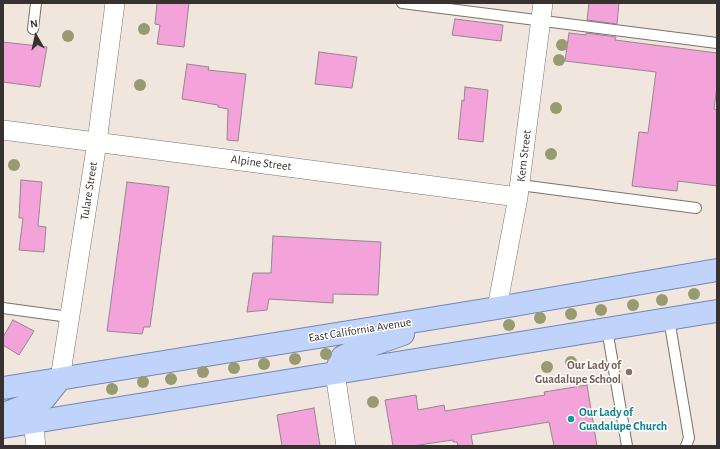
<!DOCTYPE html>
<style>
body{margin:0}
#map{position:relative;width:720px;height:449px;overflow:hidden;background:#f1e6dd;font-family:"Alegreya Sans",sans-serif}
canvas{display:block}
.frame{position:absolute;inset:0;border:4px solid #37322f;pointer-events:none}
.north{position:absolute;left:16px;top:16px;width:40px;height:40px;-webkit-text-stroke:3px #fff;paint-order:stroke;rotate:351deg;font-size:11px;font-weight:700;line-height:16px;text-align:center;color:#37322f}
.north::after{content:'';display:block;margin:auto;width:14px;height:18px;background:#37322f;clip-path:polygon(50% 0,100% 100%,50% 72%,0 100%)}
</style>
<div id="map">
<canvas width="720" height="449"></canvas>
<div class="frame"></div>
<div class="north">N</div>
</div>
<script>
const g = document.querySelector('canvas').getContext('2d');
g.lineJoin = 'round';
function fillPath(path, color) { g.fillStyle = color; g.fill(path, 'evenodd'); }
const poly = rows => new Path2D(rows.map(r => 'M' + r).join(''));
function trace(path, color, width, dash) { g.strokeStyle = color; g.lineWidth = width; g.lineCap = dash ? 'butt' : 'round'; g.setLineDash(dash || []); g.stroke(path); }
function write(font, color, halo, rows, align = 'center') {
  g.font = font + ' "Alegreya Sans",sans-serif'; g.lineWidth = 3; g.setLineDash([]); g.textBaseline = 'middle'; g.strokeStyle = halo; g.fillStyle = color; for (const [text, x, y, turn = 0] of rows) {
    g.save(); g.translate(x, y); g.rotate((+turn || 0) * Math.PI / 180); g.textAlign = isNaN(turn) ? turn : align; if (halo) g.strokeText(text, 0, 0); g.fillText(text, 0, 0); g.restore();
  }
}
const building = poly([
 [157,3,189,3,184,47,157,44,160,25,155,24,157,3],
 [589,3,619,3,617,24,587,20,589,3],
 [455,19,503,25,501,41,452,35,455,19],
 [569,33,586,35,586,33,616,37,615,40,717,53,717,87,714,109,717,110,717,186,678,181,677,191,632,186,639,132,648,133,656,72,565,61,569,33],
 [3,42,47,47,40,87,3,82,3,42],
 [319,52,357,57,352,88,315,84,319,52],
 [187,64,209,67,208,70,246,74,238,141,227,140,228,109,218,107,218,105,182,99,187,64],
 [465,87,488,90,483,142,458,139,462,100,464,101,465,87],
 [21,180,42,182,38,226,46,227,44,252,19,250,23,218,19,218,21,180],
 [127,182,169,187,150,327,144,327,142,334,107,331,127,182],
 [273,236,381,242,378,295,333,294,333,303,269,299,267,310,247,312,253,273,271,273,273,236],
 [13,320,34,331,19,355,3,345,3,337,13,320],
 [587,385,597,446,554,446,549,422,471,435,473,446,458,446,457,442,453,442,453,440,412,446,393,446,385,400,416,395,418,410,444,405,445,411,545,395,544,392,587,385],
 [314,408,320,446,282,446,277,415,314,408]
]);
fillPath(building, '#f3a2da');
trace(building, '#92878e', 1);
const lane = poly([
 [402,3,717,43],
 [33,29,36,3],
 [520,185,696,208],
 [3,308,69,317],
 [669,319,689,438,686,446],
 [607,329,627,446]
]);
const street = poly([
 [3,130,518,197],
 [497,308,518,197,543,3],
 [335,373,346,446],
 [60,379,97,142,115,3],
 [33,422,36,446]
]);
const primary = poly([
 [335,373,342,357,360,349,403,334],
 [3,388,497,308,717,270],
 [3,414,44,399,60,379],
 [3,427,717,311]
]);
trace(lane, '#7c726a', 12);
trace(street, '#7c726a', 20);
trace(primary, '#7487b2', 24);
trace(lane, '#fff', 10);
trace(street, '#fff', 19);
trace(primary, '#bfd3fb', 22);
g.fillStyle = '#989a72';
for (const [x, y] of [
 [144,29],
 [68,36],
 [562,45],
 [559,60],
 [140,85],
 [556,108],
 [551,154],
 [14,165],
 [694,294],
 [662,300],
 [633,305],
 [601,310],
 [571,314],
 [540,318],
 [509,325],
 [326,354],
 [295,359],
 [571,362],
 [264,364],
 [547,367],
 [234,368],
 [203,372],
 [171,379],
 [143,382],
 [112,389],
 [373,402]
]) { g.beginPath(); g.arc(x, y, 6, 0, 2 * Math.PI); g.fill(); }
for (const [x, y, r, color] of [
 [629,372,4,"#8d6e63"],
 [571,419,4,"#0f9aa8"]
]) { const dot = new Path2D(); dot.arc(x, y, r, 0, 2 * Math.PI); g.fillStyle = color; g.fill(dot); trace(dot, '#fff', 1.5); }
write('12px', '#37322f', '#fff', [
 ["Kern Street",524,156,-83],
 ["Alpine Street",261,163,7],
 ["Tulare Street",89,191,-81],
 ["East California Avenue",360,330,-9]
]);
write('bold 12px', '#785e54', '#fff', [
 ["Our Lady of",621,365],
 ["Guadalupe School",621,379]
], 'right');
write('bold 12px', '#0d838f', '#fff', [
 ["Our Lady of",579,412],
 ["Guadalupe Church",579,426]
], 'left');
</script>
